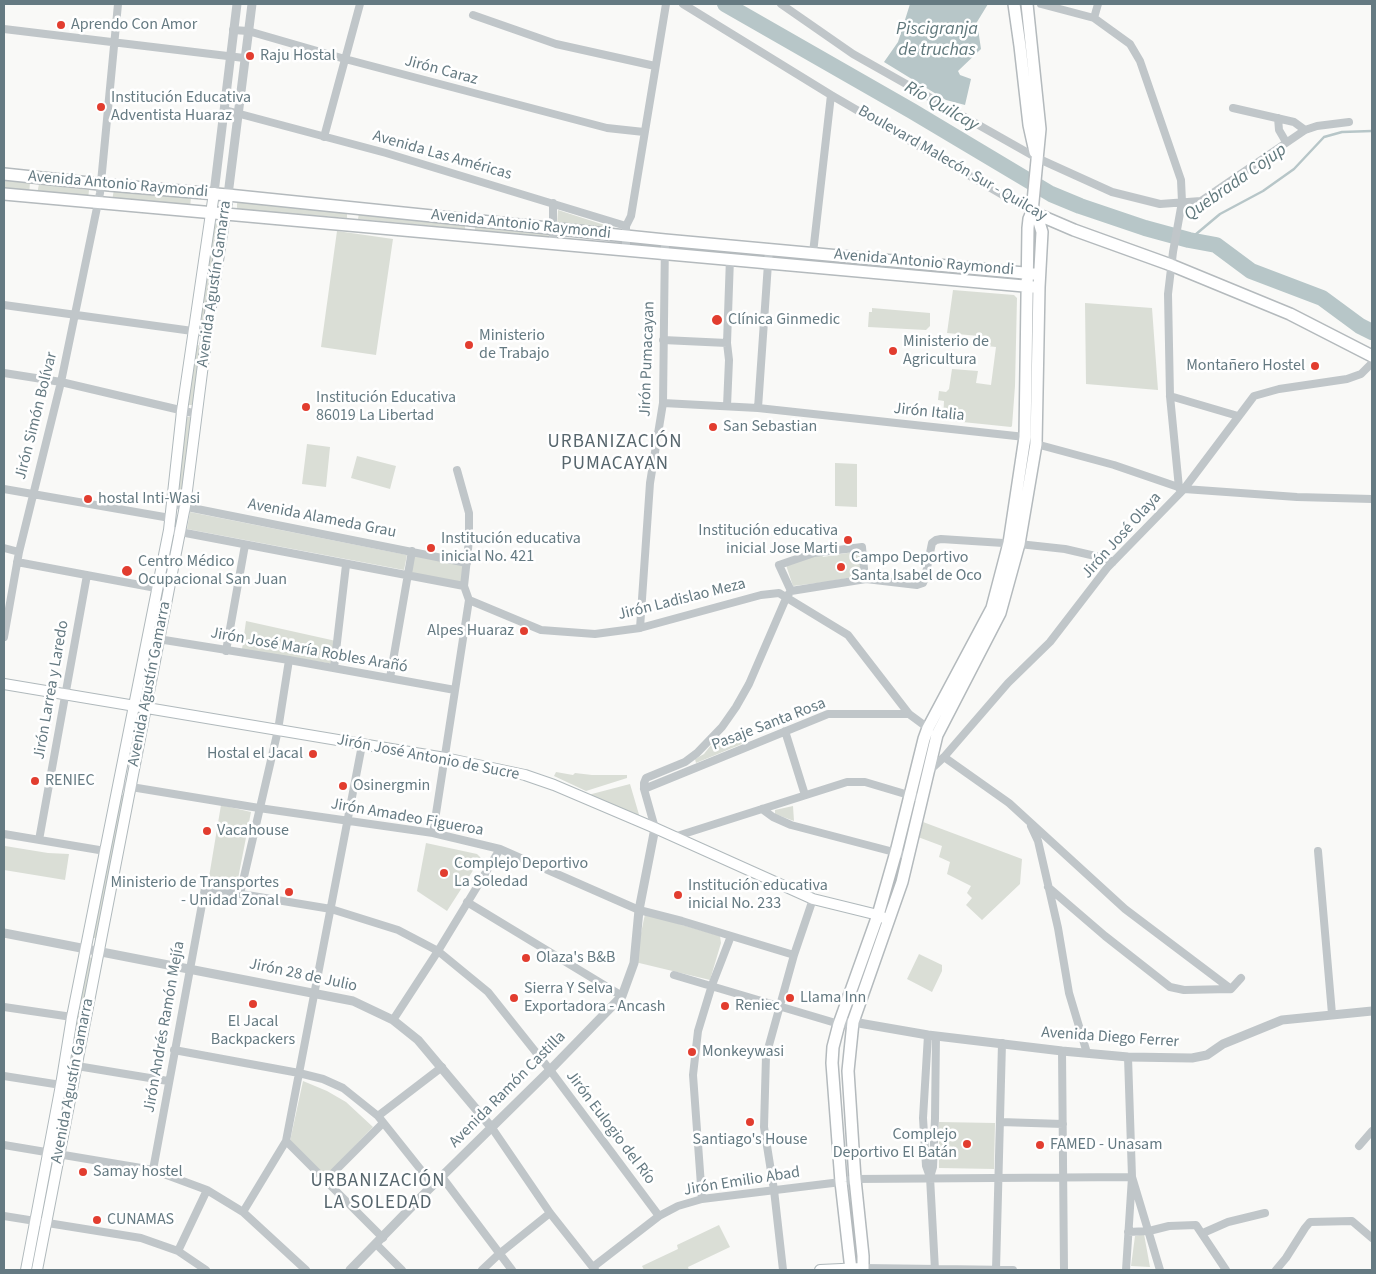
<!DOCTYPE html>
<meta charset="utf-8">
<style>
body{margin:0}
#map{position:relative;width:1376px;height:1274px;overflow:hidden;background:#f9f9f7;font-family:"Source Sans 3",sans-serif}
canvas{display:block}
.frame{position:absolute;inset:0;border:5px solid #657a82;pointer-events:none}
</style>
<div id="map">
<canvas width="1376" height="1274"></canvas>
<div class="frame"></div>
</div>
<script>
const g = document.querySelector('canvas').getContext('2d');
g.lineJoin = 'round';
function fillPath(path, color) { g.fillStyle = color; g.fill(path, 'evenodd'); }
const poly = rows => new Path2D(rows.map(r => 'M' + r).join(''));
function trace(path, color, width, dash) { g.strokeStyle = color; g.lineWidth = width; g.lineCap = dash ? 'butt' : 'round'; g.setLineDash(dash || []); g.stroke(path); }
function write(font, color, halo, rows, align = 'center') {
  g.font = font + ' "Source Sans 3",sans-serif'; g.lineWidth = 5; g.setLineDash([]); g.textBaseline = 'middle'; g.strokeStyle = halo; g.fillStyle = color; for (const [text, x, y, turn = 0] of rows) {
    g.save(); g.translate(x, y); g.rotate((+turn || 0) * Math.PI / 180); g.textAlign = isNaN(turn) ? turn : align; if (halo) g.strokeText(text, 0, 0); g.fillText(text, 0, 0); g.restore();
  }
}
fillPath(poly([
 [4,180,30,182,29,195,4,192],
 [39,184,89,190,88,200,37,194],
 [114,189,191,197,190,208,112,201],
 [237,200,347,211,347,218,237,209],
 [558,210,617,229,557,226],
 [359,213,465,223,465,229,358,219],
 [211,222,218,224,203,326,197,326],
 [475,225,549,231,549,237,475,231],
 [337,231,393,239,376,355,321,347],
 [777,251,1015,275,1014,280,776,257],
 [953,290,1014,295,1017,298,1015,386,1012,426,1011,427,943,420,944,401,938,400,939,391,946,392,949,389,952,369,978,371,976,383,991,385,996,347,977,345,978,336,947,333],
 [1085,303,1152,308,1158,390,1086,384],
 [872,308,930,313,930,326,926,330,868,327,869,312,872,312],
 [194,344,201,346,194,405,186,405],
 [184,417,191,417,181,499,174,500],
 [307,444,330,447,326,487,302,484],
 [357,456,396,466,390,489,351,478],
 [835,463,857,464,857,507,835,506],
 [190,512,407,555,404,570,187,529],
 [168,539,173,541,145,691,138,690],
 [859,551,863,575,826,582,793,586,786,565,822,554,823,557],
 [413,555,465,564,462,583,411,573],
 [246,621,336,641,333,664,242,649],
 [718,736,737,740,741,741,742,744,696,763,695,759,704,754],
 [556,772,573,775,575,773,592,775,627,775,627,778,586,791,554,776],
 [630,784,640,818,588,795],
 [120,795,126,795,98,938,93,938],
 [221,805,251,812,236,889,208,883],
 [793,806,794,821,775,814,775,810],
 [923,822,1022,859,1020,884,982,920,966,905,972,898,967,893,971,886,947,874,950,862,939,857,942,846,918,837],
 [426,843,477,854,481,858,447,911,417,891],
 [5,846,48,853,69,854,65,880,4,870],
 [645,914,720,936,721,943,710,980,635,962],
 [919,954,942,965,942,971,932,992,907,979],
 [86,956,95,959,58,1150,51,1149],
 [303,1081,327,1091,346,1102,373,1127,325,1177,290,1141],
 [939,1122,995,1123,994,1169,939,1168],
 [719,1225,730,1247,688,1267,689,1270,644,1270,642,1266,678,1249,677,1245],
 [1144,1234,1150,1267,1131,1266,1135,1236]
]), '#daded6');
fillPath(poly([
 [910,4,988,4,977,22,981,49,958,71,960,75,971,79,965,105,946,100,884,62,898,42]
]), '#b7c6c8');
trace(poly([
 [1189,240,1220,214,1263,191,1294,169,1324,137,1342,132,1372,131]
]), '#b7c6c8', 2.5);
trace(poly([
 [725,4,912,111,1051,194,1080,206,1145,228,1189,240,1216,245,1251,271,1322,298,1360,326,1372,332]
]), '#b7c6c8', 16);
const secondary = poly([
 [4,684,445,758,525,775,554,785,655,828,813,899,878,915,884,918],
 [26,1270,61,1085,72,1017,169,530,182,411,214,193],
 [37,1270,185,506,207,333,228,195],
 [820,1270,863,1268]
]);
const primary = poly([
 [1014,4,1020,46,1029,125,1035,152],
 [4,174,109,185,228,195,665,240,1035,274],
 [4,194,1035,287],
 [1032,212,1074,230,1171,265,1290,314,1372,356],
 [851,1270,841,1182,832,1063,833,1047,839,1024,878,915,896,852,924,739,928,728,992,608,1009,543,1025,437,1028,228,1029,219,1032,212,1040,129,1027,4],
 [863,1270,863,1256,855,1179,848,1071,853,1022,902,882,937,735,1000,613,1019,544,1036,444,1039,287,1042,232,1039,222,1032,212]
]);
trace(secondary, '#b0b9bc', 12);
trace(primary, '#b4babd', 14);
trace(poly([
 [683,4,831,95,1032,212],
 [781,4,853,54,1037,158,1112,192,1160,204,1201,201,1305,130,1317,126,1349,122],
 [1041,4,1094,18,1130,44,1140,61,1181,180,1182,202,1173,252,1168,294,1170,396,1179,488],
 [473,15,556,44,655,66],
 [1094,18,1098,4],
 [4,29,244,58],
 [233,30,248,31,345,59,607,128,644,132],
 [1233,108,1294,122,1305,130],
 [225,110,386,153,626,226,626,250],
 [1278,118,1279,130,1286,142],
 [324,137,360,4],
 [553,203,553,244],
 [626,226,631,216,666,4],
 [813,253,831,95],
 [4,305,207,333],
 [663,340,727,343],
 [4,373,61,382,197,414],
 [1170,396,1238,416],
 [663,403,758,408,1025,437,1036,444,1114,465,1184,489,1297,497,1372,499],
 [727,406,729,360,727,343,730,258],
 [758,408,769,249],
 [4,489,170,518],
 [172,504,467,563],
 [175,531,464,586],
 [4,548,19,552],
 [17,562,156,588],
 [791,591,866,579,917,585,923,583,925,578,932,543,936,540,941,539,1019,544,1065,549,1104,558,1113,562],
 [469,600,541,630,595,634,640,628,761,595,779,593,848,635,909,714,932,731],
 [640,628,650,483,663,403,665,240],
 [4,637,19,552,61,382,100,193,118,4],
 [158,639,289,660,455,690],
 [226,651,245,545],
 [334,668,346,565],
 [390,678,412,551],
 [785,731,805,795],
 [944,757,1009,803,1125,909,1231,989],
 [929,771,944,757,1008,683,1050,642,1107,568,1184,489,1254,396,1279,389,1347,379,1361,374,1372,363],
 [119,785,259,808,433,833,500,849,639,910,682,921,794,955],
 [644,789,828,714,909,714],
 [762,809,773,817,791,825,909,856],
 [1031,826,1038,841,1058,928,1069,993,1087,1053],
 [655,828,644,789,644,783,646,778,685,762,697,753,722,727,736,707,749,684,787,596,791,591,779,565,814,553,862,547,865,579],
 [433,833,469,600,464,586,469,540,469,513,457,470],
 [4,834,105,851],
 [674,837,847,782,865,782,922,799],
 [39,840,87,575],
 [1318,851,1332,1014],
 [1048,887,1105,936,1170,987,1184,990,1231,989,1241,978],
 [240,894,278,730,289,660],
 [467,902,622,996],
 [674,975,839,1024],
 [4,1007,72,1017],
 [393,1020,438,951,500,849],
 [928,1035,923,1118,926,1166,930,1177],
 [174,1050,299,1073,323,1079,343,1088,378,1116,433,1185],
 [1062,1051,1064,1270],
 [77,1066,168,1081],
 [4,1076,61,1085],
 [378,1116,442,1067],
 [1000,1122,1063,1124],
 [492,1128,550,1213,595,1270],
 [286,1141,383,1238],
 [4,1145,153,1170,207,1190,243,1212,306,1270],
 [1359,1146,1372,1131],
 [153,1170,205,888,331,909,398,930,438,951,488,992,550,1070,659,1216],
 [442,1177,512,1270],
 [325,1181,383,1123],
 [702,1199,693,1075,698,1031,712,985,731,936],
 [243,1212,286,1141,362,745],
 [4,1216,141,1238,178,1251,206,1270],
 [1128,1232,1149,1231,1169,1226,1196,1225,1226,1270],
 [1203,1233,1228,1222,1265,1213],
 [376,1244,402,1270],
 [178,1251,207,1190],
 [593,1267,659,1216,678,1206,702,1199,841,1182,855,1179,1132,1177,1160,1270],
 [863,1268,1013,1270],
 [482,1270,499,1254,550,1213],
 [783,1270,774,1190,764,1127,766,1056,794,955,813,899],
 [935,1270,930,1177,933,1167,935,1118,936,1036],
 [996,1270,1002,1043],
 [1126,1270,1132,1177,1128,1057],
 [1276,1270,1286,1258,1305,1228,1310,1222,1352,1221,1372,1238]
]), '#c0c6c9', 8);
trace(poly([
 [214,193,237,4],
 [228,195,252,4],
 [4,933,353,1001,393,1020,418,1040,492,1128],
 [839,1024,853,1022,928,1035,1062,1051,1128,1057,1192,1058,1207,1055,1223,1044,1282,1020,1372,1011],
 [350,1270,429,1189,550,1070,622,996,634,963,639,910,655,828]
]), '#c0c6c9', 9);
trace(secondary, '#fff', 10);
trace(primary, '#fff', 11);
for (const [x, y, r, color] of [
 [61,25,5,"#e23d2f"],
 [250,56,5,"#e23d2f"],
 [101,107,5,"#e23d2f"],
 [717,320,6,"#e23d2f"],
 [469,345,5,"#e23d2f"],
 [893,351,5,"#e23d2f"],
 [1315,366,5,"#e23d2f"],
 [306,407,5,"#e23d2f"],
 [713,427,5,"#e23d2f"],
 [88,499,5,"#e23d2f"],
 [848,540,5,"#e23d2f"],
 [431,548,5,"#e23d2f"],
 [841,567,5,"#e23d2f"],
 [127,571,6,"#e23d2f"],
 [524,631,5,"#e23d2f"],
 [313,754,5,"#e23d2f"],
 [35,781,5,"#e23d2f"],
 [343,786,5,"#e23d2f"],
 [207,831,5,"#e23d2f"],
 [444,873,5,"#e23d2f"],
 [289,892,5,"#e23d2f"],
 [678,895,5,"#e23d2f"],
 [526,958,5,"#e23d2f"],
 [514,998,5,"#e23d2f"],
 [790,998,5,"#e23d2f"],
 [253,1004,5,"#e23d2f"],
 [725,1006,5,"#e23d2f"],
 [692,1052,5,"#e23d2f"],
 [750,1122,5,"#e23d2f"],
 [967,1144,5,"#e23d2f"],
 [1040,1145,5,"#e23d2f"],
 [83,1172,5,"#e23d2f"],
 [97,1220,5,"#e23d2f"]
]) { const dot = new Path2D(); dot.arc(x, y, r, 0, 2 * Math.PI); g.fillStyle = color; g.fill(dot); trace(dot, '#fff', 2); }
write('16px', '#657a82', '#fff', [
 ["Aprendo Con Amor",71,25],
 ["Raju Hostal",260,56],
 ["Institución Educativa",111,98],
 ["Adventista Huaraz",111,116],
 ["Clínica Ginmedic",728,320],
 ["Ministerio",479,336],
 ["de Trabajo",479,354],
 ["Ministerio de",903,342],
 ["Agricultura",903,360],
 ["Montañero Hostel",1305,366,"right"],
 ["Institución Educativa",316,398],
 ["86019 La Libertad",316,416],
 ["San Sebastian",723,427],
 ["hostal Inti-Wasi",98,499],
 ["Institución educativa",838,531,"right"],
 ["inicial Jose Marti",838,549,"right"],
 ["Institución educativa",441,539],
 ["inicial No. 421",441,557],
 ["Campo Deportivo",851,558],
 ["Santa Isabel de Oco",851,576],
 ["Centro Médico",138,562],
 ["Ocupacional San Juan",138,580],
 ["Alpes Huaraz",514,631,"right"],
 ["Hostal el Jacal",303,754,"right"],
 ["RENIEC",45,781],
 ["Osinergmin",353,786],
 ["Vacahouse",217,831],
 ["Complejo Deportivo",454,864],
 ["La Soledad",454,882],
 ["Ministerio de Transportes",279,883,"right"],
 ["- Unidad Zonal",279,901,"right"],
 ["Institución educativa",688,886],
 ["inicial No. 233",688,904],
 ["Olaza's B&B",536,958],
 ["Sierra Y Selva",524,989],
 ["Exportadora - Ancash",524,1007],
 ["Llama Inn",800,998],
 ["Reniec",735,1006],
 ["El Jacal",253,1022,"center"],
 ["Backpackers",253,1040,"center"],
 ["Monkeywasi",702,1052],
 ["Complejo",957,1135,"right"],
 ["Deportivo El Batán",957,1153,"right"],
 ["Santiago's House",750,1140,"center"],
 ["FAMED - Unasam",1050,1145],
 ["Samay hostel",93,1172],
 ["CUNAMAS",107,1220]
], 'left');
write('16px', '#657a82', '#fff', [
 ["Jirón Caraz",441,71,15],
 ["Avenida Las Américas",442,156,16],
 ["Boulevard Malecón Sur - Quilcay",952,164,30],
 ["Avenida Antonio Raymondi",118,185,5],
 ["Avenida Antonio Raymondi",521,225,6],
 ["Avenida Antonio Raymondi",924,263,5],
 ["Avenida Agustín Gamarra",215,284,-82],
 ["Jirón Pumacayan",648,359,-88],
 ["Jirón Italia",929,413,6],
 ["Jirón Simón Bolívar",37,416,-76],
 ["Avenida Alameda Grau",322,519,11],
 ["Jirón José Olaya",1122,536,-48],
 ["Jirón Ladislao Meza",682,600,-14],
 ["Jirón José María Robles Arañó",309,651,10],
 ["Avenida Agustín Gamarra",150,684,-79],
 ["Jirón Larrea y Laredo",52,690,-80],
 ["Pasaje Santa Rosa",769,725,-21],
 ["Jirón José Antonio de Sucre",428,758,11],
 ["Jirón Amadeo Figueroa",407,818,10],
 ["Jirón 28 de Julio",303,976,12],
 ["Jirón Andrés Ramón Mejía",165,1027,-80],
 ["Avenida Diego Ferrer",1110,1038,4],
 ["Avenida Agustín Gamarra",73,1081,-79],
 ["Avenida Ramón Castilla",508,1090,-45],
 ["Jirón Eulogio del Río",610,1128,53],
 ["Jirón Emilio Abad",742,1182,-9]
]);
write('italic 18px', '#60787c', '#fff', [
 ["Piscigranja",937,30],
 ["de truchas",937,51],
 ["Río Quilcay",941,107,30],
 ["Quebrada Cojup",1236,183,-35]
]);
g.letterSpacing = '1px';
write('19px', '#57666d', '#fff', [
 ["URBANIZACIÓN",615,443],
 ["PUMACAYAN",615,465],
 ["URBANIZACIÓN",378,1182],
 ["LA SOLEDAD",378,1204]
]);
g.letterSpacing = '0px';
</script>
